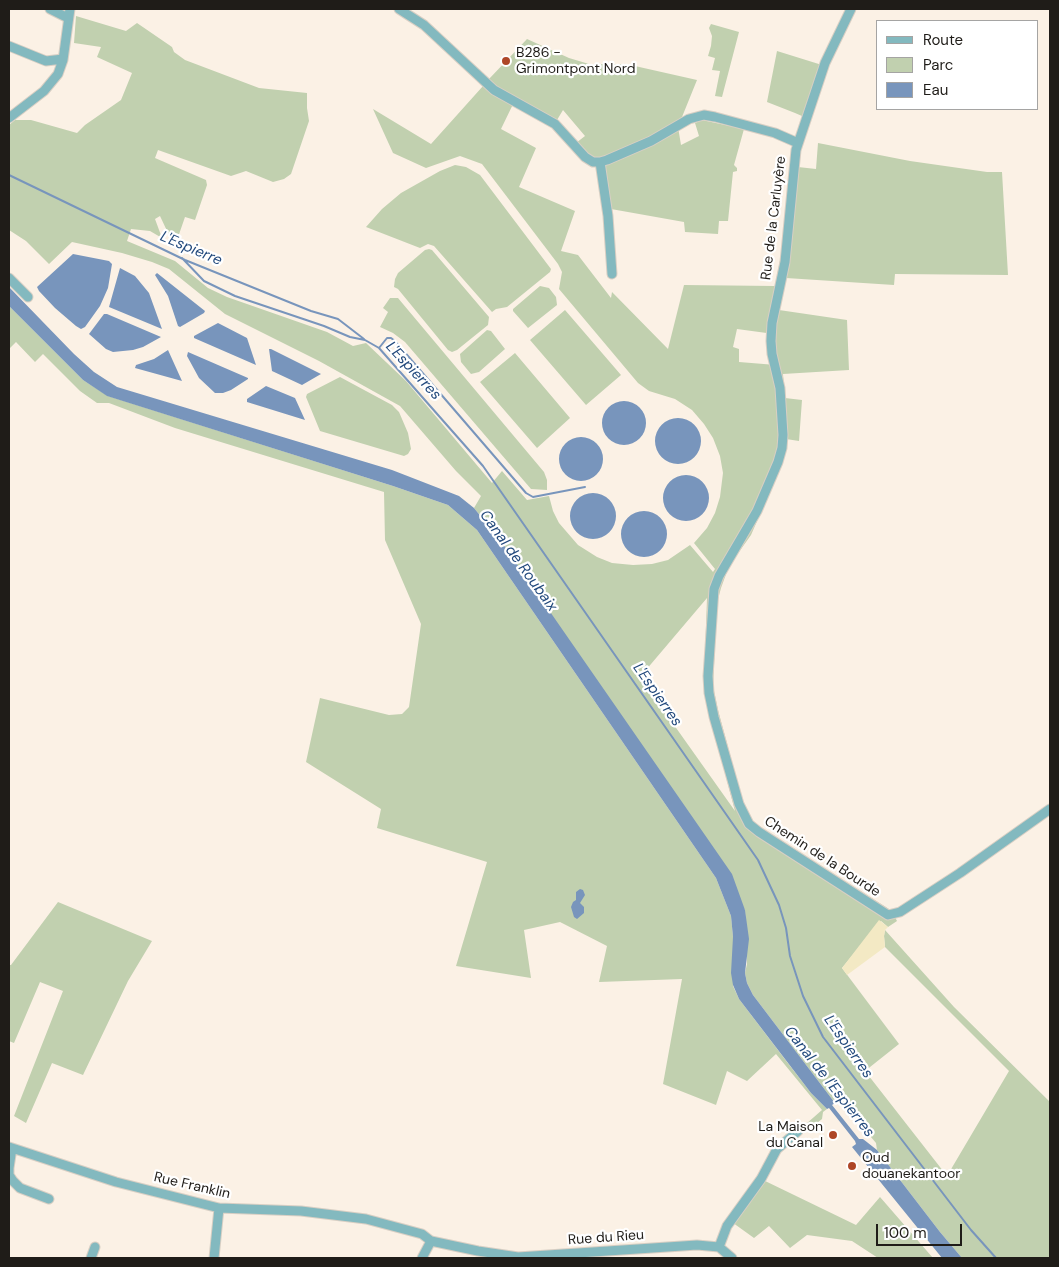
<!DOCTYPE html>
<meta charset="utf-8">
<style>
body{margin:0}
#map{position:relative;width:1059px;height:1267px;overflow:hidden;background:#fbf1e5;font-family:"DM Sans",sans-serif}
canvas{display:block}
.frame{position:absolute;inset:0;border:10px solid #1f1c18;pointer-events:none}
.legend{position:absolute;left:876px;top:20px;width:162px;height:90px;box-sizing:border-box;background:#fff;border:1px solid #a5a4a3;margin:0;padding:6px 9px;list-style:none;font-size:15px;color:#1f1c18}
.legend li{display:flex;align-items:center;gap:10px;height:25px}
.legend b{width:25px;border:1px solid #a5a4a3}
.scale{position:absolute;left:876px;top:1224px;width:86px;height:22px;box-sizing:border-box;border:2px solid #1f1c18;border-top:0;padding-left:6px;font-size:15px;line-height:18px;white-space:nowrap;color:#1f1c18;-webkit-text-stroke:4px #fff;paint-order:stroke}
</style>
<div id="map">
<canvas width="1059" height="1267"></canvas>
<div class="frame"></div>
<ul class="legend">
<li><b style="height:6px;background:#83b9bf"></b>Route</li>
<li><b style="height:14px;background:#c1d0af"></b>Parc</li>
<li><b style="height:14px;background:#7895bc"></b>Eau</li>
</ul>
<div class="scale">100 m</div>
</div>
<script>
const g = document.querySelector('canvas').getContext('2d');
g.lineJoin = 'round';
function fillPath(path, color) { g.fillStyle = color; g.fill(path, 'evenodd'); }
const poly = rows => new Path2D(rows.map(r => 'M' + r).join(''));
function trace(path, color, width, dash) { g.strokeStyle = color; g.lineWidth = width; g.lineCap = dash ? 'butt' : 'round'; g.setLineDash(dash || []); g.stroke(path); }
function write(font, color, halo, rows, align = 'center') {
  g.font = font + ' "DM Sans",sans-serif'; g.lineWidth = 4.5; g.setLineDash([]); g.textBaseline = 'middle'; g.strokeStyle = halo; g.fillStyle = color; for (const [text, x, y, turn = 0] of rows) {
    g.save(); g.translate(x, y); g.rotate((+turn || 0) * Math.PI / 180); g.textAlign = isNaN(turn) ? turn : align; if (halo) g.strokeText(text, 0, 0); g.fillText(text, 0, 0); g.restore();
  }
}
fillPath(poly([
 [76,16,126,31,137,23,172,47,174,52,185,60,259,88,307,93,307,108,309,121,291,174,284,179,273,182,246,171,231,176,158,150,155,158,206,180,207,185,195,220,185,217,176,243,168,233,160,216,155,219,162,238,150,231,131,229,127,241,175,261,208,288,227,297,327,332,353,346,366,343,406,381,492,483,502,471,527,500,549,496,553,511,559,523,578,545,597,557,612,563,633,565,652,564,668,560,690,545,713,572,715,569,694,543,707,528,715,513,720,497,723,473,720,456,713,438,704,424,692,410,675,399,649,391,638,383,559,289,562,272,558,264,482,164,460,156,426,168,393,153,373,109,431,144,483,86,421,27,426,20,489,79,527,39,569,58,589,64,626,64,697,80,682,117,677,121,681,145,699,136,695,123,702,120,744,129,734,165,737,168,737,171,733,172,728,221,719,221,718,234,685,232,684,222,611,209,597,160,587,154,576,143,585,136,563,110,557,120,516,98,501,129,536,148,519,187,575,211,561,251,578,255,611,298,612,292,668,349,684,285,775,286,798,167,816,169,818,143,910,161,987,172,1002,172,1008,275,895,274,894,285,786,278,779,310,847,320,849,370,783,374,785,398,802,400,799,441,786,439,784,456,775,480,751,535,729,566,721,588,717,603,713,686,718,710,739,788,746,813,751,822,892,911,897,921,888,927,881,921,842,968,899,1044,865,1071,947,1176,1009,1071,885,947,884,936,885,930,954,1007,1050,1102,1050,1258,962,1258,940,1232,877,1150,876,1143,840,1100,835,1103,753,995,747,983,745,973,747,964,745,910,503,544,474,508,481,496,456,471,400,406,319,361,225,314,169,269,152,262,122,253,72,242,49,264,26,241,9,230,9,125,15,120,31,120,77,133,85,125,121,100,132,73,97,57,101,47,74,43],
 [737,329,774,334,776,365,739,362,739,349,733,347],
 [707,598,704,683,707,705,735,811,640,677],
 [711,24,739,32,722,97,715,96,720,71,712,70,715,58,708,56,711,46,712,36,709,28],
 [777,51,822,65,809,119,795,113,767,102],
 [455,165,466,167,480,175,551,269,550,272,507,307,496,309,492,312,434,246,428,244,420,248,366,227,382,209,401,193,440,171],
 [429,249,432,250,489,317,488,325,457,350,452,352,448,350,398,289,394,287,395,279,398,273,425,250],
 [540,286,549,288,556,297,557,305,528,328,513,311,513,309],
 [390,298,398,298,403,304,544,472,547,480,547,490,531,489,405,342,393,333,380,327,388,312,383,308],
 [9,306,83,380,108,396,393,486,448,505,477,530,716,878,731,916,733,937,733,986,739,999,787,1062,811,1093,827,1109,823,1112,822,1119,817,1123,806,1124,822,1110,776,1054,747,1081,727,1071,716,1105,663,1084,682,979,599,982,607,946,560,922,524,930,531,978,456,966,487,862,377,828,381,809,306,762,320,698,389,715,402,714,409,707,421,624,385,540,384,492,175,428,109,403,97,403,80,391,43,354,35,362,16,342,9,349],
 [565,310,621,375,586,405,530,340],
 [487,330,491,331,505,349,479,372,471,374,461,362,460,354],
 [515,353,570,418,537,448,480,382],
 [340,377,392,405,399,412,408,433,411,449,408,454,404,456,320,431,306,397,307,394],
 [58,902,152,941,128,981,83,1075,52,1063,26,1123,14,1116,63,991,40,982,14,1043,9,1041,9,965,11,965],
 [761,1179,856,1225,880,1197,933,1258,878,1258,852,1241,807,1235,790,1248,769,1226,754,1238,729,1220]
]), '#c1d0af');
fillPath(poly([
 [879,920,888,927,885,930,884,936,885,947,847,975,842,968]
]), '#f3e9c4');
fillPath(poly([
 [73,254,109,261,112,264,108,288,100,306,85,327,81,329,76,326,55,308,39,291,37,287],
 [120,268,135,276,149,293,162,329,109,307],
 [157,273,205,311,204,313,180,327,178,326,168,296,155,275],
 [9,287,74,354,94,372,117,387,392,470,459,496,474,508,503,544,732,874,745,910,749,939,745,973,747,983,753,995,835,1103,832,1105,859,1139,863,1139,877,1150,940,1232,962,1258,942,1258,852,1147,856,1144,855,1141,829,1108,827,1109,811,1093,739,999,733,985,731,973,733,937,731,916,716,878,477,530,448,505,393,486,107,396,83,380,9,306],
 [104,314,107,314,161,337,143,347,133,350,113,352,106,349,89,334],
 [218,323,247,338,256,365,194,338,194,336],
 [269,349,271,349,321,374,302,385,272,371],
 [168,350,182,381,135,368,136,365,154,359],
 [188,352,248,378,248,379,231,390,223,393,215,393,199,378,187,356],
 [266,386,295,398,305,420,247,402,247,399],
 '602 423a22 22 0 1 1 44 0a22 22 0 1 1-44 0Z',
 '655 441a23 23 0 1 1 46 0a23 23 0 1 1-46 0Z',
 '559 459a22 22 0 1 1 44 0a22 22 0 1 1-44 0Z',
 '663 498a23 23 0 1 1 46 0a23 23 0 1 1-46 0Z',
 '570 516a23 23 0 1 1 46 0a23 23 0 1 1-46 0Z',
 '621 534a23 23 0 1 1 46 0a23 23 0 1 1-46 0Z',
 [580,889,583,890,585,895,580,903,584,907,584,913,577,919,574,917,571,907,573,902,576,900,576,892]
]), '#7895bc');
trace(poly([
 [9,175,185,260,311,311,338,319,364,339],
 [182,258,204,281,235,296,324,326,350,337,365,340,379,348,483,466,758,860,779,905,786,928,790,956,803,996,823,1037,971,1230,996,1258],
 [379,348,387,338,391,338,395,341,526,493,533,497,585,487]
]), '#7895bc', 2);
const minor = poly([
 [50,9,68,18],
 [399,9,424,25,494,90,555,124,585,157,593,162,600,162,607,160,651,141,689,119,704,115,715,117,775,133,798,143],
 [851,9,825,63,796,150,785,262,772,323,771,341,772,354,780,388,783,435,782,448,778,462,757,511,719,576,714,589,708,676,709,693,714,717,739,804,749,824,759,832,888,915,900,912,960,873,1050,809],
 [9,46,46,61,63,59],
 [9,118,44,91,58,74,63,60,70,9],
 [600,162,608,216,612,274],
 [9,278,28,297],
 [9,1147,116,1182,219,1208,301,1211,366,1219,422,1234,431,1241,478,1251,518,1257,697,1245,719,1247,732,1258],
 [12,1148,9,1168,9,1175,13,1181,20,1188,49,1199],
 [719,1247,727,1226,761,1179,777,1149,798,1131],
 [91,1258,95,1247],
 [214,1258,219,1208],
 [422,1258,431,1241]
]);
trace(minor, '#d8cfc4', 11);
trace(minor, '#83b9bf', 9);
for (const [x, y, r, color] of [
 [506,61,5,"#ae4627"],
 [833,1135,5,"#ae4627"],
 [852,1166,5,"#ae4627"]
]) { const dot = new Path2D(); dot.arc(x, y, r, 0, 2 * Math.PI); g.fillStyle = color; g.fill(dot); trace(dot, '#fff', 2); }
write('14px', '#1f1c18', '#fff', [
 ["B286 -",516,53],
 ["Grimontpont Nord",516,69],
 ["La Maison",823,1127,"right"],
 ["du Canal",823,1143,"right"],
 ["Oud",862,1158],
 ["douanekantoor",862,1174]
], 'left');
write('14px', '#1f1c18', '#fff', [
 ["Rue de la Carluyère",774,218,-83],
 ["Chemin de la Bourde",822,857,33],
 ["Rue Franklin",192,1186,13],
 ["Rue du Rieu",606,1238,-4]
]);
write('italic 15px', '#234a7d', '#fff', [
 ["L'Espierre",191,249,23],
 ["L'Espierres",413,371,47],
 ["Canal de Roubaix",518,561,54],
 ["L'Espierres",657,695,55],
 ["L'Espierres",848,1047,55],
 ["Canal de l'Espierres",829,1082,52]
]);
</script>
